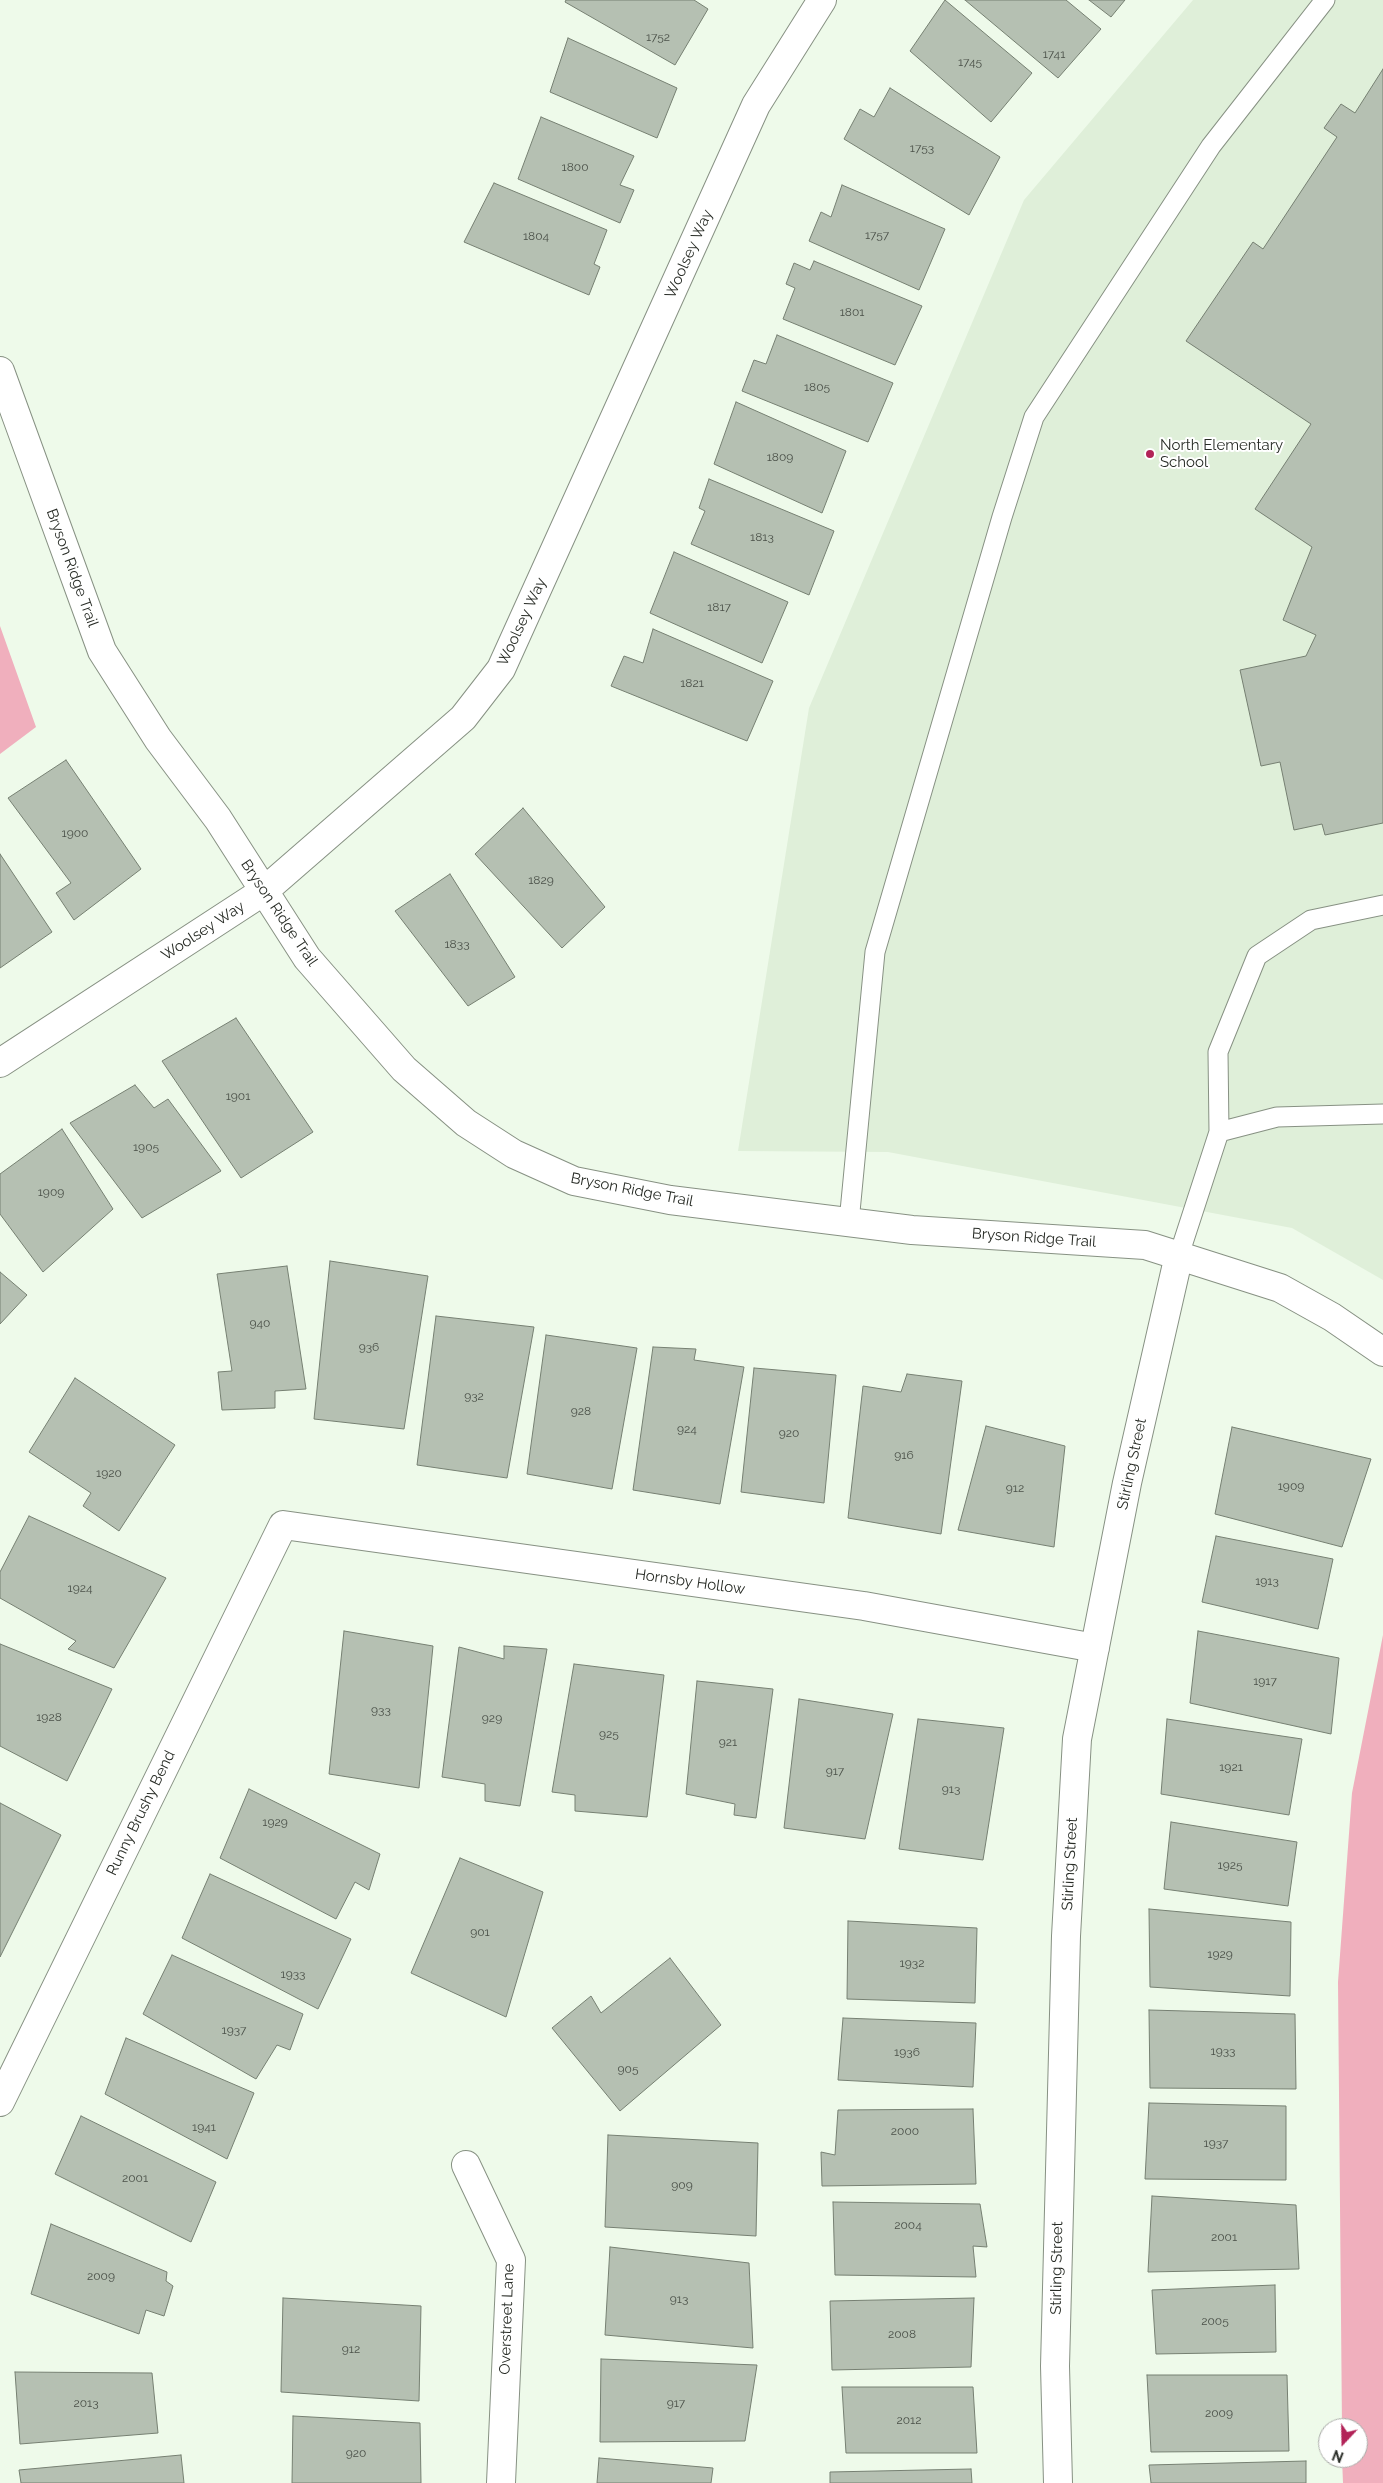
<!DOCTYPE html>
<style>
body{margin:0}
#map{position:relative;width:1383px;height:2483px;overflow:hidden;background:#eefaea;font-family:Raleway,sans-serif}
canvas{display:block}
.north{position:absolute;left:1318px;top:2418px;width:50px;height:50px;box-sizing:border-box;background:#fff;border:1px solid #a9aba8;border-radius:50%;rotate:201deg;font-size:14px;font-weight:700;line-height:20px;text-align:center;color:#282c26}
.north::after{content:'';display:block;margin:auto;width:18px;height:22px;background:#b22358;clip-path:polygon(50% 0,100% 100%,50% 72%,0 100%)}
</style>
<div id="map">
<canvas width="1383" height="2483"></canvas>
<div class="north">N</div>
</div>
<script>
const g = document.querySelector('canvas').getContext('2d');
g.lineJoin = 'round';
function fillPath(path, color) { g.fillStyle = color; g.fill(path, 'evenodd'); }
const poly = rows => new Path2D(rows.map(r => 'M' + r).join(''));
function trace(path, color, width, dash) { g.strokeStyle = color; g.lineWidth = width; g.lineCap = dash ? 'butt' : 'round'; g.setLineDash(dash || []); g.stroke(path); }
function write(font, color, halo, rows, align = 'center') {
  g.font = font + ' Raleway,sans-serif'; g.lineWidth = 4; g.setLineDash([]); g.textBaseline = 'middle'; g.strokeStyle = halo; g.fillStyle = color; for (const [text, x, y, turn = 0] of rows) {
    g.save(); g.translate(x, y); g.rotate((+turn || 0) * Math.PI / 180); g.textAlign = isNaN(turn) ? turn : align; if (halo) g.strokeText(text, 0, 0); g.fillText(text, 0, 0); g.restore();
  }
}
fillPath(poly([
 [1193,0,1383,0,1383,1280,1292,1228,888,1152,738,1151,809,708,1024,200]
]), '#dfefd9');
fillPath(poly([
 [0,626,36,727,0,754],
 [1383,1635,1383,2483,1343,2483,1342,2458,1358,2458,1358,2428,1342,2428,1338,1982,1352,1793]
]), '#f0afbd');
const building = poly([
 [566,0,694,0,708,9,675,65,565,2,566,0],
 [945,0,1032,73,991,122,910,51,945,0],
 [965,0,1066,0,1101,29,1058,78,965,0],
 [1089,0,1125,0,1111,17,1089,0],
 [568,38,677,88,657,138,550,92,568,38],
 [1383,69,1383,823,1325,835,1322,824,1294,830,1280,762,1261,766,1240,670,1306,656,1316,635,1283,620,1312,547,1255,509,1311,424,1186,341,1253,242,1263,249,1337,137,1324,128,1341,104,1355,113,1383,69],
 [890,88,1000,157,969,215,844,139,860,109,874,117,890,88],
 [541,117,634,156,620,185,634,190,620,223,518,179,541,117],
 [494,183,607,230,594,264,600,267,589,295,464,242,494,183],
 [842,185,945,229,919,290,809,241,821,212,831,217,842,185],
 [814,261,922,306,895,365,783,319,795,288,786,284,794,263,810,270,814,261],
 [777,335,893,383,868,442,742,391,754,360,766,364,777,335],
 [736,402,846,451,822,513,714,464,736,402],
 [709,479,834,531,809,595,691,544,705,511,699,508,709,479],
 [674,552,788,602,762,663,650,613,674,552],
 [653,629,773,681,747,741,611,686,624,656,643,663,653,629],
 [66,760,141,869,74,920,56,893,71,883,8,798,66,760],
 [523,808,605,907,562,948,475,854,523,808],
 [0,854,52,932,0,968,0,854],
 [450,874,515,977,468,1006,395,911,450,874],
 [236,1018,313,1132,241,1178,162,1061,236,1018],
 [135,1085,154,1108,168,1099,221,1171,142,1218,70,1123,135,1085],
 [62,1129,113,1209,43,1272,0,1214,0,1174,62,1129],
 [330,1261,428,1276,404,1429,314,1419,330,1261],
 [287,1266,306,1389,275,1391,275,1408,222,1410,218,1372,232,1371,217,1274,287,1266],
 [0,1272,27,1295,0,1324,0,1272],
 [436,1316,534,1327,507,1478,417,1465,436,1316],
 [546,1335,637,1348,612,1489,527,1474,546,1335],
 [653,1347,696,1349,694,1360,744,1367,720,1504,633,1490,653,1347],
 [754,1368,836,1375,824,1503,741,1492,754,1368],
 [907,1374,962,1381,941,1534,848,1518,863,1386,901,1392,907,1374],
 [75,1378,175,1445,119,1531,83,1506,91,1493,29,1452,75,1378],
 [986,1426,1065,1446,1054,1547,958,1530,986,1426],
 [1232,1427,1371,1459,1342,1547,1215,1514,1232,1427],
 [29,1516,166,1578,114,1668,68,1649,76,1641,0,1598,0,1572,29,1516],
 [1216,1536,1333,1559,1318,1629,1202,1602,1216,1536],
 [344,1631,433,1646,419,1788,329,1774,344,1631],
 [1198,1631,1339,1658,1331,1734,1190,1703,1198,1631],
 [0,1644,112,1689,67,1781,0,1746,0,1644],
 [504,1646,547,1649,520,1806,485,1801,485,1784,442,1777,459,1647,504,1659,504,1646],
 [574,1664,664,1675,647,1817,575,1811,575,1795,552,1792,574,1664],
 [697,1681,773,1689,756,1818,734,1815,735,1804,686,1794,697,1681],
 [799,1699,893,1714,865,1839,784,1828,799,1699],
 [918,1719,1004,1728,983,1860,899,1849,918,1719],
 [1167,1719,1302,1739,1289,1815,1161,1794,1167,1719],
 [249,1789,380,1854,369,1890,355,1882,336,1919,220,1858,249,1789],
 [0,1803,61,1835,0,1957,0,1803],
 [1171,1822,1297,1842,1288,1906,1164,1889,1171,1822],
 [460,1858,543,1892,506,2017,411,1973,460,1858],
 [210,1874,351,1939,318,2009,182,1938,210,1874],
 [1149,1909,1291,1922,1290,1996,1150,1987,1149,1909],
 [848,1921,977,1928,975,2003,847,1999,848,1921],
 [172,1955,303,2014,290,2050,277,2045,256,2079,143,2014,172,1955],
 [670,1958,721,2025,620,2111,552,2028,591,1996,601,2013,670,1958],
 [1149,2010,1295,2014,1296,2089,1150,2088,1149,2010],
 [843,2018,976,2023,973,2087,838,2080,843,2018],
 [126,2038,254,2093,227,2159,105,2094,126,2038],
 [1149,2103,1286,2106,1286,2180,1145,2179,1149,2103],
 [973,2109,976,2184,822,2186,821,2152,835,2155,838,2110,973,2109],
 [81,2116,216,2182,191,2242,55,2174,81,2116],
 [608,2135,758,2143,756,2236,605,2227,608,2135],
 [1152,2196,1296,2205,1299,2269,1148,2272,1152,2196],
 [833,2202,980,2204,987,2247,973,2246,976,2277,835,2275,833,2202],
 [51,2224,167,2272,166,2281,173,2286,164,2316,146,2310,139,2334,31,2294,51,2224],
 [610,2247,749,2263,753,2348,605,2335,610,2247],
 [1275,2285,1276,2352,1156,2354,1152,2290,1275,2285],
 [283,2298,421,2306,419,2401,281,2392,283,2298],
 [974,2298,971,2367,832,2370,830,2301,974,2298],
 [601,2359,757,2365,745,2441,600,2442,601,2359],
 [15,2372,152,2373,158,2433,20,2444,15,2372],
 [1147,2375,1287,2375,1289,2451,1151,2452,1147,2375],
 [842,2387,973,2387,977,2453,846,2453,842,2387],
 [293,2416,420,2423,421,2483,292,2483,293,2416],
 [181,2455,184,2483,21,2483,19,2470,181,2455],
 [599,2458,713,2468,711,2483,597,2483,599,2458],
 [1306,2461,1306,2483,1151,2483,1149,2465,1306,2461],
 [971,2469,972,2483,830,2483,830,2472,971,2469]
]);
fillPath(building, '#b5c0b2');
trace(building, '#768072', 1);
const lane = poly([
 [1219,1132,1277,1117,1383,1114],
 [849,1222,875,952,1002,517,1034,417,1211,146,1325,0],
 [1179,1255,1219,1132,1218,1052,1257,956,1311,920,1383,905]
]);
const street = poly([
 [0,371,102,651,158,739,218,819,307,958,404,1069,466,1123,514,1154,574,1181,670,1200,912,1230,1145,1245,1280,1288,1332,1317,1383,1352],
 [0,1063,264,891,463,718,501,669,756,105,822,0],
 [0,2102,283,1525,864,1606,1095,1648],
 [466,2165,511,2260,501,2483],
 [1058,2483,1055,2366,1066,1936,1077,1739,1127,1483,1179,1255]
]);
trace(lane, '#879183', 21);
trace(street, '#879183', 30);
trace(lane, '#fff', 19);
trace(street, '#fff', 28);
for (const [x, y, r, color] of [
 [1150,454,5,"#b22358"]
]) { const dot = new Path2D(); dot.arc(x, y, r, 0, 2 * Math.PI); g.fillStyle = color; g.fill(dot); trace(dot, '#fff', 2); }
write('12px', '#4b5149', null, [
 ["1752",658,37],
 ["1741",1054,54],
 ["1745",970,62],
 ["1753",922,148],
 ["1800",575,167],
 ["1757",877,235],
 ["1804",536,236],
 ["1801",852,312],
 ["1805",817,387],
 ["1809",780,457],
 ["1813",762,537],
 ["1817",719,607],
 ["1821",692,683],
 ["1900",75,833],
 ["1829",541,880],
 ["1833",457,944],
 ["1901",238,1096],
 ["1905",146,1147],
 ["1909",51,1192],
 ["940",260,1323],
 ["936",369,1347],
 ["932",474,1396],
 ["928",581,1411],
 ["924",687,1429],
 ["920",789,1433],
 ["916",904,1455],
 ["1920",109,1473],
 ["1909",1291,1486],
 ["912",1015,1488],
 ["1913",1267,1581],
 ["1924",80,1588],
 ["1917",1265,1681],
 ["933",381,1710],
 ["1928",49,1717],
 ["929",492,1718],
 ["925",609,1734],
 ["921",728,1742],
 ["1921",1231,1767],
 ["917",835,1771],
 ["913",951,1789],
 ["1929",275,1822],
 ["1925",1230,1865],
 ["901",480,1932],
 ["1929",1220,1954],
 ["1932",912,1963],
 ["1933",293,1974],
 ["1937",234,2030],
 ["1933",1223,2051],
 ["1936",907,2052],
 ["905",628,2069],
 ["1941",204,2127],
 ["2000",905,2131],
 ["1937",1216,2143],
 ["2001",135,2178],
 ["909",682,2185],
 ["2004",908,2225],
 ["2001",1224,2237],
 ["2009",101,2276],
 ["913",679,2299],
 ["2005",1215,2321],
 ["2008",902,2334],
 ["912",351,2349],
 ["2013",86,2403],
 ["917",676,2403],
 ["2009",1219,2413],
 ["2012",909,2420],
 ["920",356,2453]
]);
write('15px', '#282c26', '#fff', [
 ["Woolsey Way",689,254,-66],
 ["Bryson Ridge Trail",72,568,70],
 ["Woolsey Way",522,622,-65],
 ["Bryson Ridge Trail",279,913,56],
 ["Woolsey Way",203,931,-33],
 ["Bryson Ridge Trail",632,1190,11],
 ["Bryson Ridge Trail",1034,1238,4],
 ["Stirling Street",1132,1464,-78],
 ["Hornsby Hollow",690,1582,8],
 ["Runny Brushy Bend",141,1813,-64],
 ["Stirling Street",1070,1864,-87],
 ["Stirling Street",1057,2268,-89],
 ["Overstreet Lane",507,2319,-88]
]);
write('15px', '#282c26', '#fff', [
 ["North Elementary",1160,445],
 ["School",1160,462]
], 'left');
</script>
